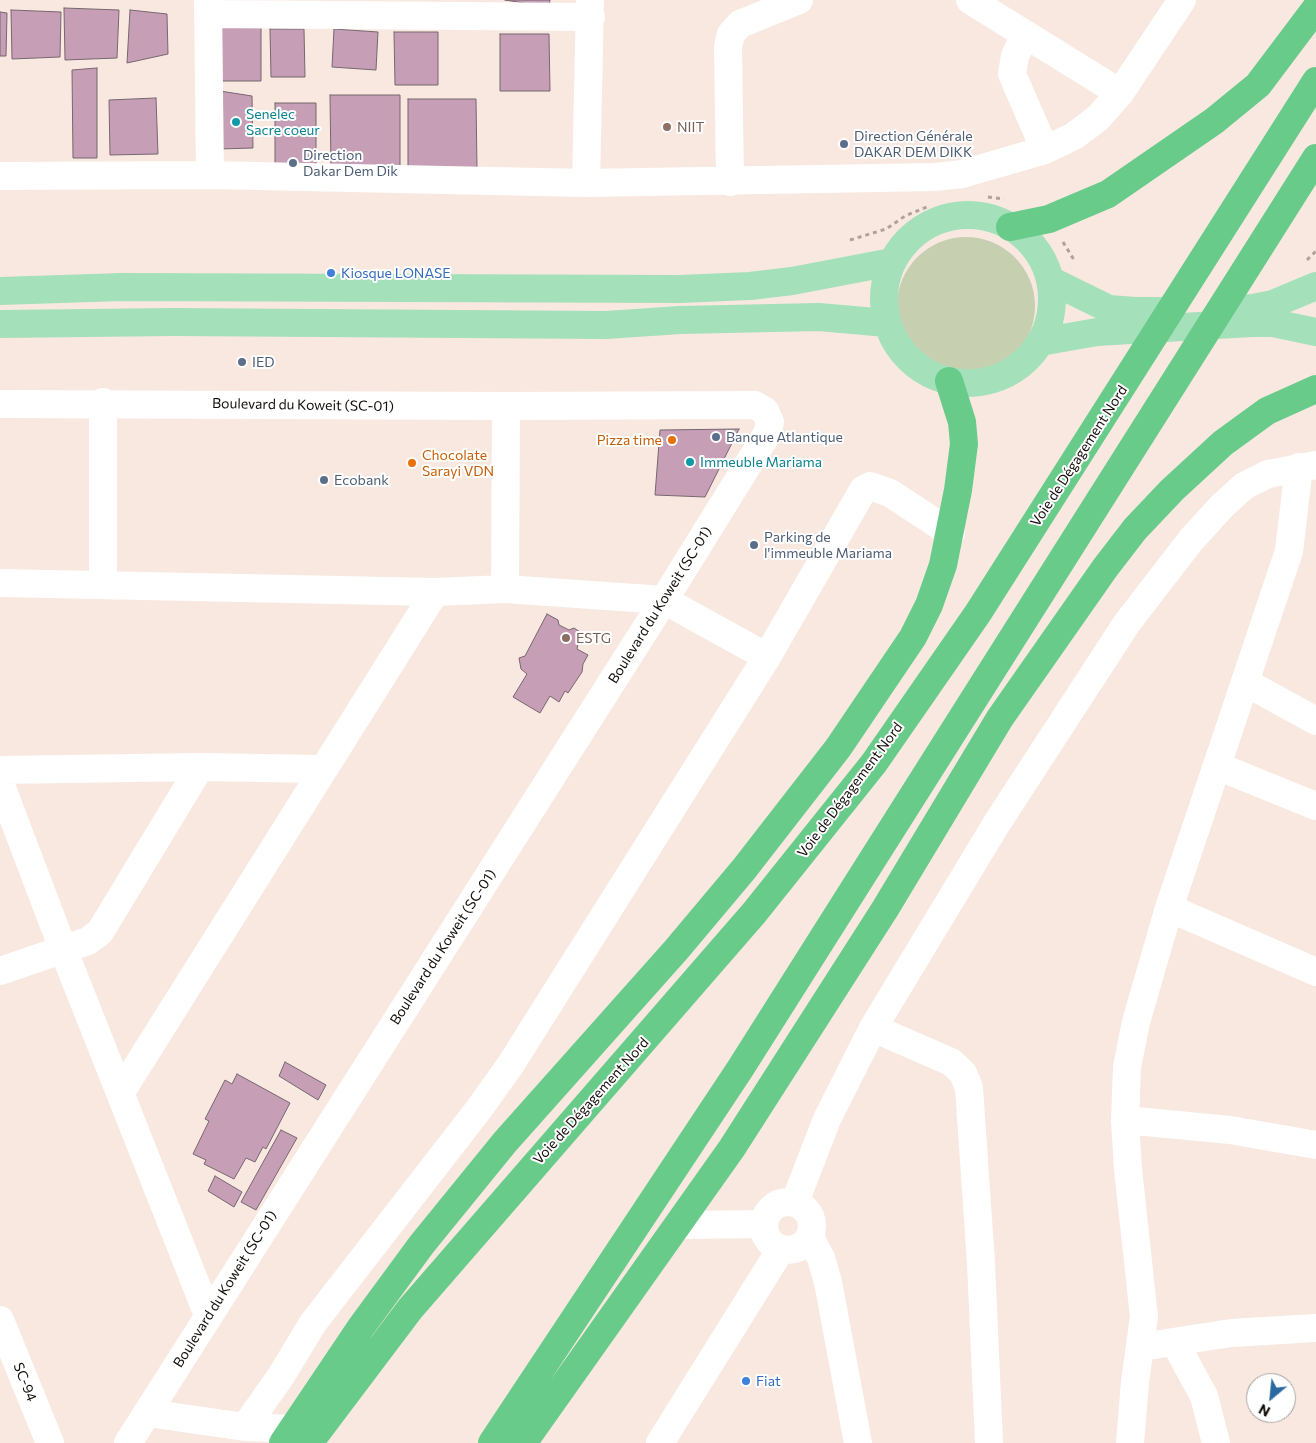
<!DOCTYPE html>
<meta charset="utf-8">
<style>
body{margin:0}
#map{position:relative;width:1316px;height:1443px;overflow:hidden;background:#f9e8e0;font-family:Commissioner,sans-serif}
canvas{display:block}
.north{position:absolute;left:1246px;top:1373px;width:50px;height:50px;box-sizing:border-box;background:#fff;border:1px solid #a19f9d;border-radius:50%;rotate:208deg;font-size:14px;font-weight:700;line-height:20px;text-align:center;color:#130e0b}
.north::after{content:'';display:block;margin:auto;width:18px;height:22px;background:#2b6aa1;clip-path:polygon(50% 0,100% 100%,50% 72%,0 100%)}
</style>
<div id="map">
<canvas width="1316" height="1443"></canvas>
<div class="north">N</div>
</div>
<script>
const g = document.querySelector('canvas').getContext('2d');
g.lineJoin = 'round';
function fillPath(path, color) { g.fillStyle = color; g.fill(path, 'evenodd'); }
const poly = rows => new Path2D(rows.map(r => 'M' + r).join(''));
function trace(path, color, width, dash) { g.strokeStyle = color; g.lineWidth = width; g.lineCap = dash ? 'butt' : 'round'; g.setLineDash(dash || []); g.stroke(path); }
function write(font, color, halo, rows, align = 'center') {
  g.font = font + ' Commissioner,sans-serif'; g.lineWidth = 4; g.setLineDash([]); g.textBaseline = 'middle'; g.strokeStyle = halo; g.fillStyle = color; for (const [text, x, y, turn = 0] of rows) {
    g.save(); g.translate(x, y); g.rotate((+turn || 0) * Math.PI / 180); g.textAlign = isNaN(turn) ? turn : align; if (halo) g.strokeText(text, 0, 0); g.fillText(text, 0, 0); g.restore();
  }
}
fillPath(poly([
 '897 306a69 69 0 1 1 138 0a69 69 0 1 1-138 0Z'
]), '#c6d0b1');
const building = poly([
 [505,0,550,0,549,7,505,0],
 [64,8,119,10,117,58,65,60,64,8],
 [11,10,61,12,60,57,12,59,11,10],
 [130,10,167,14,168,54,127,63,130,10],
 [0,12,7,13,6,56,0,56,0,12],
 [220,17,261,17,261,81,220,81,220,17],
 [270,29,304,29,305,77,271,77,270,29],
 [334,29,378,32,376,70,332,67,334,29],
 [394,32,438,32,438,85,395,85,394,32],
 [500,34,549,34,550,91,500,91,500,34],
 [97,68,97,158,73,158,72,70,97,68],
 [220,91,252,96,253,148,219,149,220,91],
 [330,95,400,95,400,169,331,169,330,95],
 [156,98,158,154,110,155,109,100,156,98],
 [408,99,476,99,477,169,408,169,408,99],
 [275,103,316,103,316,168,275,169,275,103],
 [739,429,705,497,655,495,660,430,739,429],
 [547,614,558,620,559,625,569,630,574,628,586,636,583,643,578,644,577,649,588,655,583,664,582,672,568,693,565,691,559,702,550,696,540,713,513,697,527,674,521,669,519,658,525,656,547,614],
 [285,1062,326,1085,318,1100,279,1076,285,1062],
 [237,1074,290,1103,266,1149,263,1147,255,1162,246,1158,234,1179,204,1164,206,1160,193,1154,209,1121,205,1119,225,1080,232,1084,237,1074],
 [281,1130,297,1138,256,1210,241,1202,281,1130],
 [215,1176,242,1192,234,1207,208,1191,215,1176]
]);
fillPath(building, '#c69eb6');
trace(building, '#75676f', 1);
trace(poly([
 [988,197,1004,199],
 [850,240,886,229,905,216,929,206],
 [1063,242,1074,260],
 [1307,260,1316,251]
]), '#afa29b', 3, [4, 4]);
trace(poly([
 [208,0,210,175],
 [970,0,1120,93],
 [209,14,591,17],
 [1025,34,1015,56,1012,74,1045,150],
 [0,176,210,175,586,183,935,177,962,174,1045,150,1074,136,1098,118,1120,93,1182,0],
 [730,182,728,46,731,34,740,24,799,0],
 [586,183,590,0],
 [103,402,103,585],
 [0,404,506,406,755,405,765,411,770,422,767,434,664,600,128,1443],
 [0,583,435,592,505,589,664,600,767,657],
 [505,589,506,406],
 [1245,682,1316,721],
 [1217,766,1316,806],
 [0,770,200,767,323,769],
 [0,783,63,949,208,1315],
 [1169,908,1316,972],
 [0,971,88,941,100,932,200,767],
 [873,1028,951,1062,963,1073,969,1088,981,1263,989,1443],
 [121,1092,435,592],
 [1125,1120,1230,1130,1316,1145],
 '764 1226a24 24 0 1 1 48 0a24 24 0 1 1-48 0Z',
 [795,1202,827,1119,873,1028,997,823,1127,623,1191,540,1222,506,1244,486,1268,474,1316,465],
 [679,1225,763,1224],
 [810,1238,821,1258,828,1282,858,1443],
 [0,1320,50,1443],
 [1175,1343,1204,1396,1216,1443],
 [1141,1347,1231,1333,1316,1328],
 [148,1413,245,1427,292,1429],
 [245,1427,281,1376,313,1323,479,1109,511,1064,767,657,863,490,870,486,890,493,951,533],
 [660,1443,781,1249],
 [1130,1443,1135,1382,1144,1317,1128,1169,1125,1120,1127,1067,1136,1022,1169,908,1289,551,1299,467]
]), '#fff', 28);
trace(poly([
 '884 299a84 84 0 1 1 168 0a84 84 0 1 1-168 0Z',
 [1050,280,1109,309,1136,311,1171,311],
 [0,291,122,287,680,289,750,286,792,281,892,262],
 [1234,309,1253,308,1273,304,1316,286],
 [0,324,174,322,606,325,680,320,819,317,887,323],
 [1040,342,1097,332,1251,323,1273,323,1316,332]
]), '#a4e0b9', 28);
trace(poly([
 [1010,227,1049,219,1108,194,1214,121,1258,85,1316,8],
 [283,1443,361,1327,422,1244,505,1142,676,950,744,869,838,748,913,637,929,605,943,565,958,490,964,444,962,422,949,381],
 [309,1443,410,1309,754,913,874,763,978,613,1316,81],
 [492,1443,740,1069,1316,158],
 [523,1443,732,1148,885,909,1000,718,1105,568,1135,529,1172,490,1223,443,1267,411,1316,389]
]), '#68cb8a', 28);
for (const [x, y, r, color] of [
 [236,122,5,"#0f9aa8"],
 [667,127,5,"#8d6e63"],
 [844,144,5,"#5c6f8a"],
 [293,163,5,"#5c6f8a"],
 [331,273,5,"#3f7fe0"],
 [242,362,5,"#5c6f8a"],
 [716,437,5,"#5c6f8a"],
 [672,440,5,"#e8710a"],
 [690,462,5,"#0f9aa8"],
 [412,463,5,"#e8710a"],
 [324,480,5,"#5c6f8a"],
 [754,545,5,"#5c6f8a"],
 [566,638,5,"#8d6e63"],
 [746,1381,5,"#3f7fe0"]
]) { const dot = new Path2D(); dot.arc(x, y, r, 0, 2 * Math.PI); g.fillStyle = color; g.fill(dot); trace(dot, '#fff', 2); }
write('14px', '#0d838f', '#fff', [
 ["Senelec",246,114],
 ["Sacre coeur",246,130],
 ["Immeuble Mariama",700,462]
], 'left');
write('14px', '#785e54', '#fff', [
 ["NIIT",677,127],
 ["ESTG",576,638]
], 'left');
write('14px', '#4e5e75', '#fff', [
 ["Direction Générale",854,136],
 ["DAKAR DEM DIKK",854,152],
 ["Direction",303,155],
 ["Dakar Dem Dik",303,171],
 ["IED",252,362],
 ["Banque Atlantique",726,437],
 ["Ecobank",334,480],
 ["Parking de",764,537],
 ["l'immeuble Mariama",764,553]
], 'left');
write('14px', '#366cbe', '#fff', [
 ["Kiosque LONASE",341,273],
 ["Fiat",756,1381]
], 'left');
write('14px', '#130e0b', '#fff', [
 ["Boulevard du Koweit (SC-01)",303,405,1],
 ["Voie de Dégagement Nord",1079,456,-57],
 ["Boulevard du Koweit (SC-01)",660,605,-58],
 ["Voie de Dégagement Nord",850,790,-53],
 ["Boulevard du Koweit (SC-01)",443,947,-57],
 ["Voie de Dégagement Nord",591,1101,-48],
 ["Boulevard du Koweit (SC-01)",225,1289,-58],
 ["SC-94",25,1382,68]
]);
write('14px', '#c56008', '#fff', [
 ["Pizza time",662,440],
 ["Chocolate",422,455,"left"],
 ["Sarayi VDN",422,471,"left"]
], 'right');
</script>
